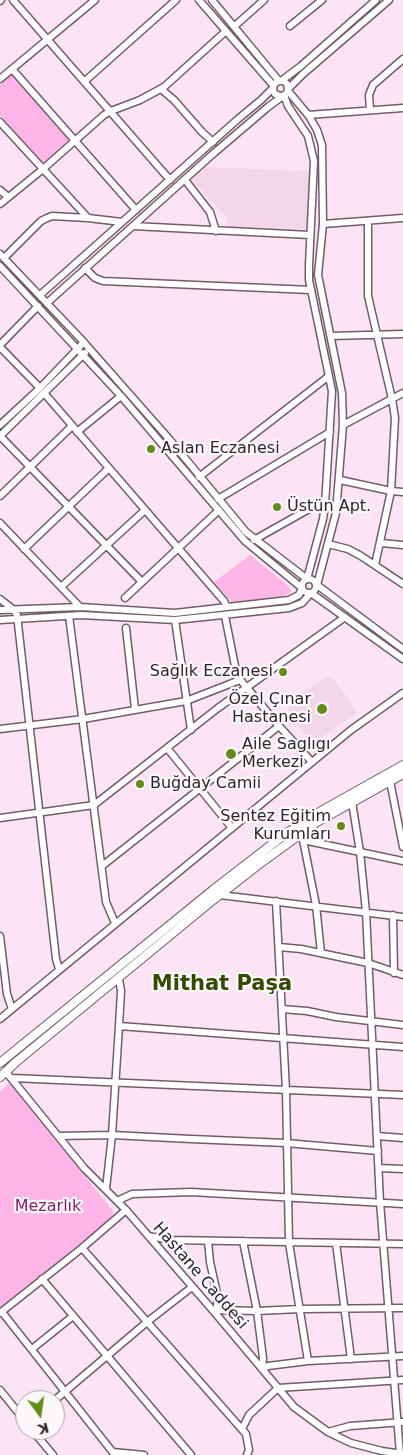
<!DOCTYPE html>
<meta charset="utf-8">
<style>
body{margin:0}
#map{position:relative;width:403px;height:1455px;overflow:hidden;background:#fce4f4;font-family:"DejaVu Sans",sans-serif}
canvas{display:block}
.north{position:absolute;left:15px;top:1390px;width:50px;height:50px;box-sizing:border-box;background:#fcf8fb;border:1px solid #aaa4a8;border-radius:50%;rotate:166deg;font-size:14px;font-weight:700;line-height:20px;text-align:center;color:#2e262c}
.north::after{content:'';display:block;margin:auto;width:18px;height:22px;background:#648c1a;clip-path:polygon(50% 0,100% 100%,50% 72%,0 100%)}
</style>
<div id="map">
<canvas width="403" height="1455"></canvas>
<div class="north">K</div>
</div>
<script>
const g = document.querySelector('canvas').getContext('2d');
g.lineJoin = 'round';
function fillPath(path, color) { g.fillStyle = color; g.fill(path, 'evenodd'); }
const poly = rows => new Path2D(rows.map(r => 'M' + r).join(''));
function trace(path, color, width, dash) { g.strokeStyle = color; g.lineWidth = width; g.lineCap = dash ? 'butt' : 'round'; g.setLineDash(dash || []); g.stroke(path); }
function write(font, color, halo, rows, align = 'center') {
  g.font = font + ' "DejaVu Sans",sans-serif'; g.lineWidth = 4.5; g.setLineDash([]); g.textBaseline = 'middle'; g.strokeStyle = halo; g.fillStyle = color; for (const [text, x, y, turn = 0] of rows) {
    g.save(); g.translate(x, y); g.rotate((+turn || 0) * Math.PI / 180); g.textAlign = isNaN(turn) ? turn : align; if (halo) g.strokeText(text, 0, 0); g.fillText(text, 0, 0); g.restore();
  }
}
fillPath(poly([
 [205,167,309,171,307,229,227,226,227,218,191,179],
 [327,677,333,679,348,698,357,713,313,744,288,714,289,706,296,697]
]), '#f4d6ea');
fillPath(poly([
 [12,74,70,139,43,164,0,115,0,85],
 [250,555,285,583,291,590,290,593,280,597,232,602,214,582],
 [10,1083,113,1211,112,1218,0,1308,0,1091]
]), '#fdb5e7');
const minor = poly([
 [13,0,170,180],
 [199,0,273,85],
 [212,0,279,81],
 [0,1,1,0],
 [237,24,264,0],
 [290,26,322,0],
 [12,69,136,210],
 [0,79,95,0],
 [85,81,176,0],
 [281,81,301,66,376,0],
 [161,89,174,100,202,132,213,142],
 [288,89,303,74,389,0],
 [288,91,309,116,317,130,322,145,323,224,318,275,342,393,343,425,336,513,317,585,403,649],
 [370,110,369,95,373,85,403,59],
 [308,115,403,108],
 [0,122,88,218],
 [185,180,210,212,216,231],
 [0,190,8,197],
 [0,204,43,169,104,115,111,111,140,100,164,87,226,31],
 [368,221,368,296,392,399,395,418,391,491,375,565],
 [323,224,403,218],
 [133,226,310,235],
 [0,254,80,338,170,440,246,532,307,579,323,519,325,505,332,391,309,280,309,265,314,161,308,136,288,106,284,95],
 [4,258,41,221,47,218,52,216,88,218,122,222],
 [0,266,121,396,245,541,302,588,299,595,289,600,175,613,80,607,0,610],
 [85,268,95,278,103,281,311,290],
 [40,295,238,119,261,100,273,88],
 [47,303,214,153,268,107,287,93,288,89,287,84,284,81,279,81,274,84,273,90,275,94,281,96],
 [331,336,403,334],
 [0,345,38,306],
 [0,347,40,388],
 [44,393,224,601,227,607],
 [0,425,40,388,84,342],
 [343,425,403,393],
 [77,432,121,396],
 [0,436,142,582],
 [0,436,85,353],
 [199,477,329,376],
 [340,480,391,491,403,492],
 [0,496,72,426],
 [218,499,330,432],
 [0,523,80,607],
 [254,540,325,500],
 [381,543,403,545],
 [328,544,348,549,361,556,403,584],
 [24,549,109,468],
 '302 586a7 7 0 1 1 14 0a7 7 0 1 1-14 0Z',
 [61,587,145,510],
 [125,598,219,510],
 [0,599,14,610,17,615,56,959,59,969],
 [69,616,106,902,115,923],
 [225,616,237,676,279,726,312,762],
 [0,620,81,615,175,620,289,608,302,603,311,593,403,659],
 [175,620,191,730],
 [126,628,135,709],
 [0,729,83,719,186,701,240,680],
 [167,748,232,828],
 [390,781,403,847],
 [352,802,360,852,366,912,380,1202,400,1454],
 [0,818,94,805,218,708,345,617],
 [300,837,303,840,403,861],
 [303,840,316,905,321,953],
 [102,866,279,726],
 [220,895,403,917],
 [276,901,286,1090,289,1243,308,1361],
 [393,915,394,973],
 [0,936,7,994,12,1009],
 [279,947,301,949,368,963,403,975],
 [282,1009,307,1011,336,1017,403,1025],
 [0,1019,351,730,403,693],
 [119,1026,403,1047],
 [6,1072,84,1168,126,1210,216,1314,294,1407,328,1432,351,1443,382,1451,403,1454],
 [12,1078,403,1095],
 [58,1136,112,1135,191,1139,286,1143,378,1151],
 [377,1136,403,1138],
 [379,1168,403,1169],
 [106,1189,112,1135,119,1026,121,991,119,979],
 [117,1201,132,1194,191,1192,403,1204],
 [148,1236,172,1240,403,1244],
 [208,1241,210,1262,218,1298,216,1313],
 [243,1241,257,1311,263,1358,262,1369],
 [336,1243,351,1359],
 [82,1248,246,1434,249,1450,247,1455],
 [42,1279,191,1455],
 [217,1310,257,1311,300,1309,403,1308],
 [2,1312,115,1455],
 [0,1313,82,1248,126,1210],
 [32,1349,73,1316],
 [262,1369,268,1366,308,1361,403,1356],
 [0,1390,25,1421],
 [55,1400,147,1322,192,1287],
 [242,1429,249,1415,278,1388,403,1380],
 [32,1430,53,1455],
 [328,1432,350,1426,403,1422],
 [113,1452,144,1455]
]);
const major = poly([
 [0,1063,213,890,284,835,314,815,403,765],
 [0,1077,16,1062,213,900,258,865,317,822,403,774]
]);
trace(minor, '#715d6a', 9);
trace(major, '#715d6a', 10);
trace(minor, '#fff', 6);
trace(major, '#fff', 8);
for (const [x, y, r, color] of [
 [151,449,5,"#648c1a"],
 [277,507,5,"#648c1a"],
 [283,672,5,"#648c1a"],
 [322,709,6,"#648c1a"],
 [231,754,6,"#648c1a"],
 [140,784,5,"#648c1a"],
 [341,826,5,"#648c1a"]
]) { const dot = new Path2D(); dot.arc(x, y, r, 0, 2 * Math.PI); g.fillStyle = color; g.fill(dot); trace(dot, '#fcf8fb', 2); }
write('16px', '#2e262c', '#fcf8fb', [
 ["Aslan Eczanesi",161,449],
 ["Üstün Apt.",287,507],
 ["Sağlık Eczanesi",273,672,"right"],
 ["Özel Çınar",311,700,"right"],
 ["Hastanesi",311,718,"right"],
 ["Aile Saglıgı",242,745],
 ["Merkezi",242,763],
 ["Buğday Camii",150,784],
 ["Sentez Eğitim",331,817,"right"],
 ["Kurumları",331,835,"right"]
], 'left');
write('16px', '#7b1d67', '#fcf8fb', [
 ["Mezarlık",48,1207]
]);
write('16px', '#2e262c', '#fcf8fb', [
 ["Hastane Caddesi",200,1276,49]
]);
write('bold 21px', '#324b00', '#fcf8fb', [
 ["Mithat Paşa",222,985]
]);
</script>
